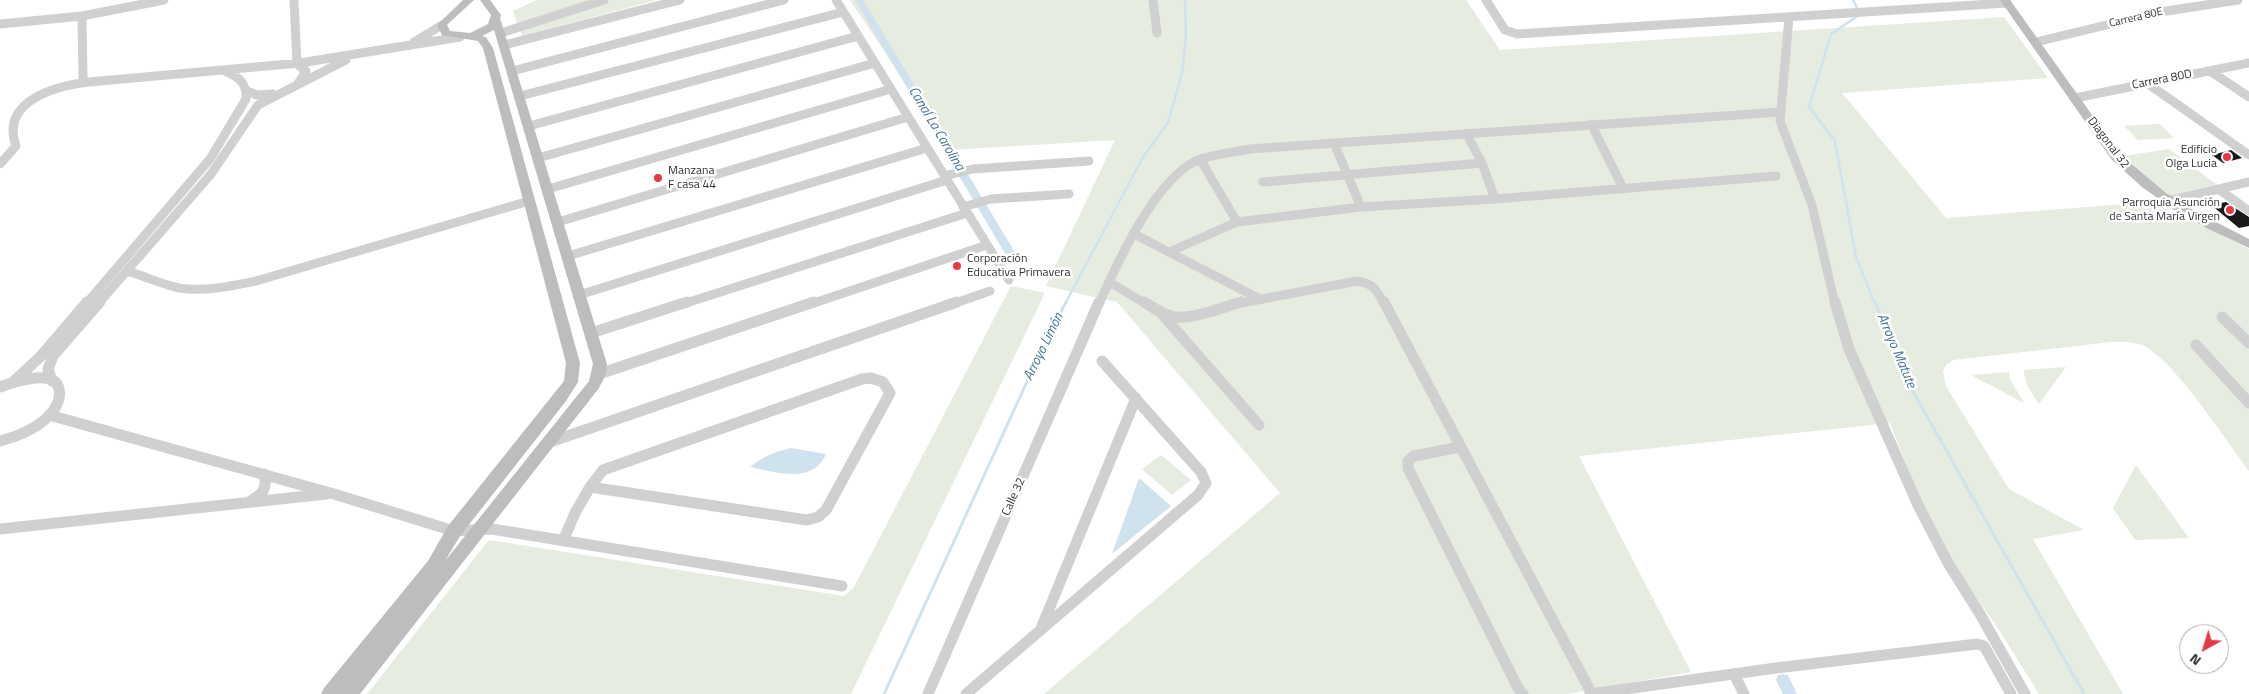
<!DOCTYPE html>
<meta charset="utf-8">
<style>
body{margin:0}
#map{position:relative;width:2249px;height:694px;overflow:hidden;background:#fff;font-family:"Titillium Web",sans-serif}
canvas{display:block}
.north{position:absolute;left:2179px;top:624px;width:50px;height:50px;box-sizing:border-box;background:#fff;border:1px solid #adadad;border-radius:50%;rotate:219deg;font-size:14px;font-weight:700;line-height:20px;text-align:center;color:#333}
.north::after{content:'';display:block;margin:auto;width:18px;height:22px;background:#e63946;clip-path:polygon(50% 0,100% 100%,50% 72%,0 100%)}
</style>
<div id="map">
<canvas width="2249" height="694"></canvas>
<div class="north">N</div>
</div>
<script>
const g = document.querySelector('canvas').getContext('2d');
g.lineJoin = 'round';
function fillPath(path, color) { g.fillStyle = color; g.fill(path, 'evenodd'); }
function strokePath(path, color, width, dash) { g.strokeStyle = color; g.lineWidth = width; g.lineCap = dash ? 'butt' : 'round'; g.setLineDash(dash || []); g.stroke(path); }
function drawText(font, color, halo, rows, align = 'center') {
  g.font = font + ' "Titillium Web",sans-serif'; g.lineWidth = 5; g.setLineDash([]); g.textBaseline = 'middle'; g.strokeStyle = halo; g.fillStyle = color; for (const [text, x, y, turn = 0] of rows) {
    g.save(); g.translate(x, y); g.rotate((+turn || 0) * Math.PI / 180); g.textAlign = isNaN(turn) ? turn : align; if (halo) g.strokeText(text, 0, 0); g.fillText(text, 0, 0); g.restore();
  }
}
fillPath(new Path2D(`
 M537,0h120l-135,36 -9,-25z
 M850,0h616l34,50 504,-33 44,61 -206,15 104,125 206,-16 97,47v222c-22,-29 -76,-113 -107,-126 -10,-4 -21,-3 -31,-3l-158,18 -7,5 -3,7 3,14 63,103 75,41 -51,9 90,155h-84l-40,-64 -65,-94 -44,-113 -311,33 112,216 -123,22h-524l236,-201 -163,-191 -71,-16 69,-146 -165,10z
 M2160,124l14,14 -36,2 -14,-14z
 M2169,149l51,38 -49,11 -47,-42z
 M1011,286l34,7 -194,401h-484l122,-154 355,56 10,-9z
 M2066,367l-27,37c-7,-10 -15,-21 -15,-34z
 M2009,372l1,7 14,24 -53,-28z
 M1161,455l30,25 -19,15 -30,-26z
 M2136,465l53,73 -54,2 -22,-32z`), '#e6ecdf');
fillPath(new Path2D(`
 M791,448l35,6c-13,31 -50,18 -76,13 13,-11 25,-15 41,-19z
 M1139,478l32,28 -59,48z`), '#cfe2ee');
strokePath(new Path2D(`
 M1853,0l5,10
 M1859,15l-28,19 -22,73 26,34 21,116 19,47
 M1065,304l78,-147 25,-34 14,-50 4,-38 -1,-35`), '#cfe2ee', 2.5);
strokePath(new Path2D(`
 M1875,302l33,81 176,311
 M884,694l163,-356 19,-36`), '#cfe2ee', 3);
fillPath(new Path2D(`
 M855,0h8l156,259 -1,3h-8z
 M1783,674l5,1 9,19h-14l-7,-14 2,-5z`), '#cfe2ee');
fillPath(new Path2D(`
 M2231,150l11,8 -19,5 -11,-8z
 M2226,202l23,15v9l-10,2 -28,-23z`), '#1a1a1a');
strokePath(new Path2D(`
 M294,0l3,64 9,7 -7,11
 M836,0l173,280
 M1153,0l4,33
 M1486,0l19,30 12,4 490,-31
 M82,16l1,63 2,3
 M1789,17l-9,104 32,84 23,99
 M0,24l82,-8 82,-16
 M501,33l103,-33
 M414,42l28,-17
 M2036,42l124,-30 78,-12
 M504,45l176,-45
 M512,71l272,-71
 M2210,71l39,26
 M2147,83l102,72
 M247,91l10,4 16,-1
 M520,96l323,-84
 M2075,98l174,-35
 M1591,124l32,64
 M529,126l329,-90
 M1334,143l27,64
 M538,158l337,-95
 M1200,159l37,63
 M0,164l16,-18c-16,-45 39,-60 73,-64l211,-19 160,-26
 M944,176l29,-7 116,-8
 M1263,182l219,-19
 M548,189l343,-100
 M2220,190l29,21
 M1495,199l281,-23
 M2168,201l81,-19
 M963,207l28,-8 78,-5
 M558,222l350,-105
 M1134,234l124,64
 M1169,252l68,-30 124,-15 134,-8 -13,-36 -16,-30
 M568,256l359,-108
 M127,271c17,5 34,13 52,17 26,4 52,-2 77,-7l273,-80
 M1111,283l35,21
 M579,295l368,-115
 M86,304l124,-145 36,-60c1,-16 -7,-22 -21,-28
 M98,304l113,-130 47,-69 88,-45
 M683,304l284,-91
 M811,304l176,-59
 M953,304l37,-13
 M1099,304c18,-41 59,-131 102,-145 15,-5 33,-7 49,-10l530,-37
 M1236,304l121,-23c17,3 19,8 27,23`), '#d0d0d0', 9);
strokePath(new Path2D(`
 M1144,302c10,6 20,14 32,15 18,2 47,-10 65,-15
 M1384,302l208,392
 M1835,302l14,47 69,156 30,58 32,51 45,80
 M1161,313l98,112
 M2222,317l27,26
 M591,333l96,-31
 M2196,345l53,58
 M599,374l215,-72
 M871,378l12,4 7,11 -64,117 -8,7 -11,3 -217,-33 13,-17 259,-91z
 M14,381l26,-24 47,-55
 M52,381l-4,-12 5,-13 47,-54
 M0,387c13,-5 55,-19 59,2 2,8 -1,15 -6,22 -12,16 -34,25 -53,30
 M49,415l285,79 120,37 38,-2 350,57
 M550,442l407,-140
 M1460,447l-46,9 -6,5v7l110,220 5,6
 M249,502c13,-8 19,-12 15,-28
 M0,529l327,-35
 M563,541l12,-28 15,-26
 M1042,626l94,-228
 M1734,674l10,20
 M928,694l171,-392
 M966,694l232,-199 8,-12 -5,-11 -99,-111
 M1590,694l186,-26 201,-24 7,2 27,48`), '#d0d0d0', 11);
fillPath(new Path2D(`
 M463,0h11l-25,23 -2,2 3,6 20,2 18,-9 3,-9 -11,-15h10l11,15 -1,3 107,346 -1,10 -7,14 -239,306h-19l1,-2 -1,2h-20l3,-6 104,-127 20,-35 116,-145 2,-18 -83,-315 -5,-7 -36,-6 -5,-10zM494,30l99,334 -4,17 -144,180 15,-25 106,-135 12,-19 2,-19 -87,-315 -7,-11 -4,-1z
 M2000,0h10l110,154 46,39 34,21 49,25v9l-41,-19 -34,-19 -32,-23 -30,-27z`), '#bdbdbd');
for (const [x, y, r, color] of [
 [2227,157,5,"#e63946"],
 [658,178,5,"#e63946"],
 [2230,210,5,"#e63946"],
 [957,266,5,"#e63946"]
]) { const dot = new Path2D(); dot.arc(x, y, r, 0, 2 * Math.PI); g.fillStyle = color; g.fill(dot); strokePath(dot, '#fff', 2); }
drawText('11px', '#333', '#fff', [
 ["Carrera 80E",2136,18,-13]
]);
drawText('12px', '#333', '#fff', [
 ["Carrera 80D",2162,80,-11],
 ["Diagonal 32",2108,143,53],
 ["Calle 32",1014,497,-66]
]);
drawText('12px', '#333', '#fff', [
 ["Edificio",2217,150],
 ["Olga Lucia",2217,164],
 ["Manzana",668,171,"left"],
 ["F casa 44",668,185,"left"],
 ["Parroquia Asunción",2220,203],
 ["de Santa María Virgen",2220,217],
 ["Corporación",967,259,"left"],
 ["Educativa Primavera",967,273,"left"]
], 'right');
drawText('italic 14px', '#3f7597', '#fff', [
 ["Canal La Carolina",936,129,59],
 ["Arroyo Limón",1044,347,-64],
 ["Arroyo Matute",1896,351,67]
]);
</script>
